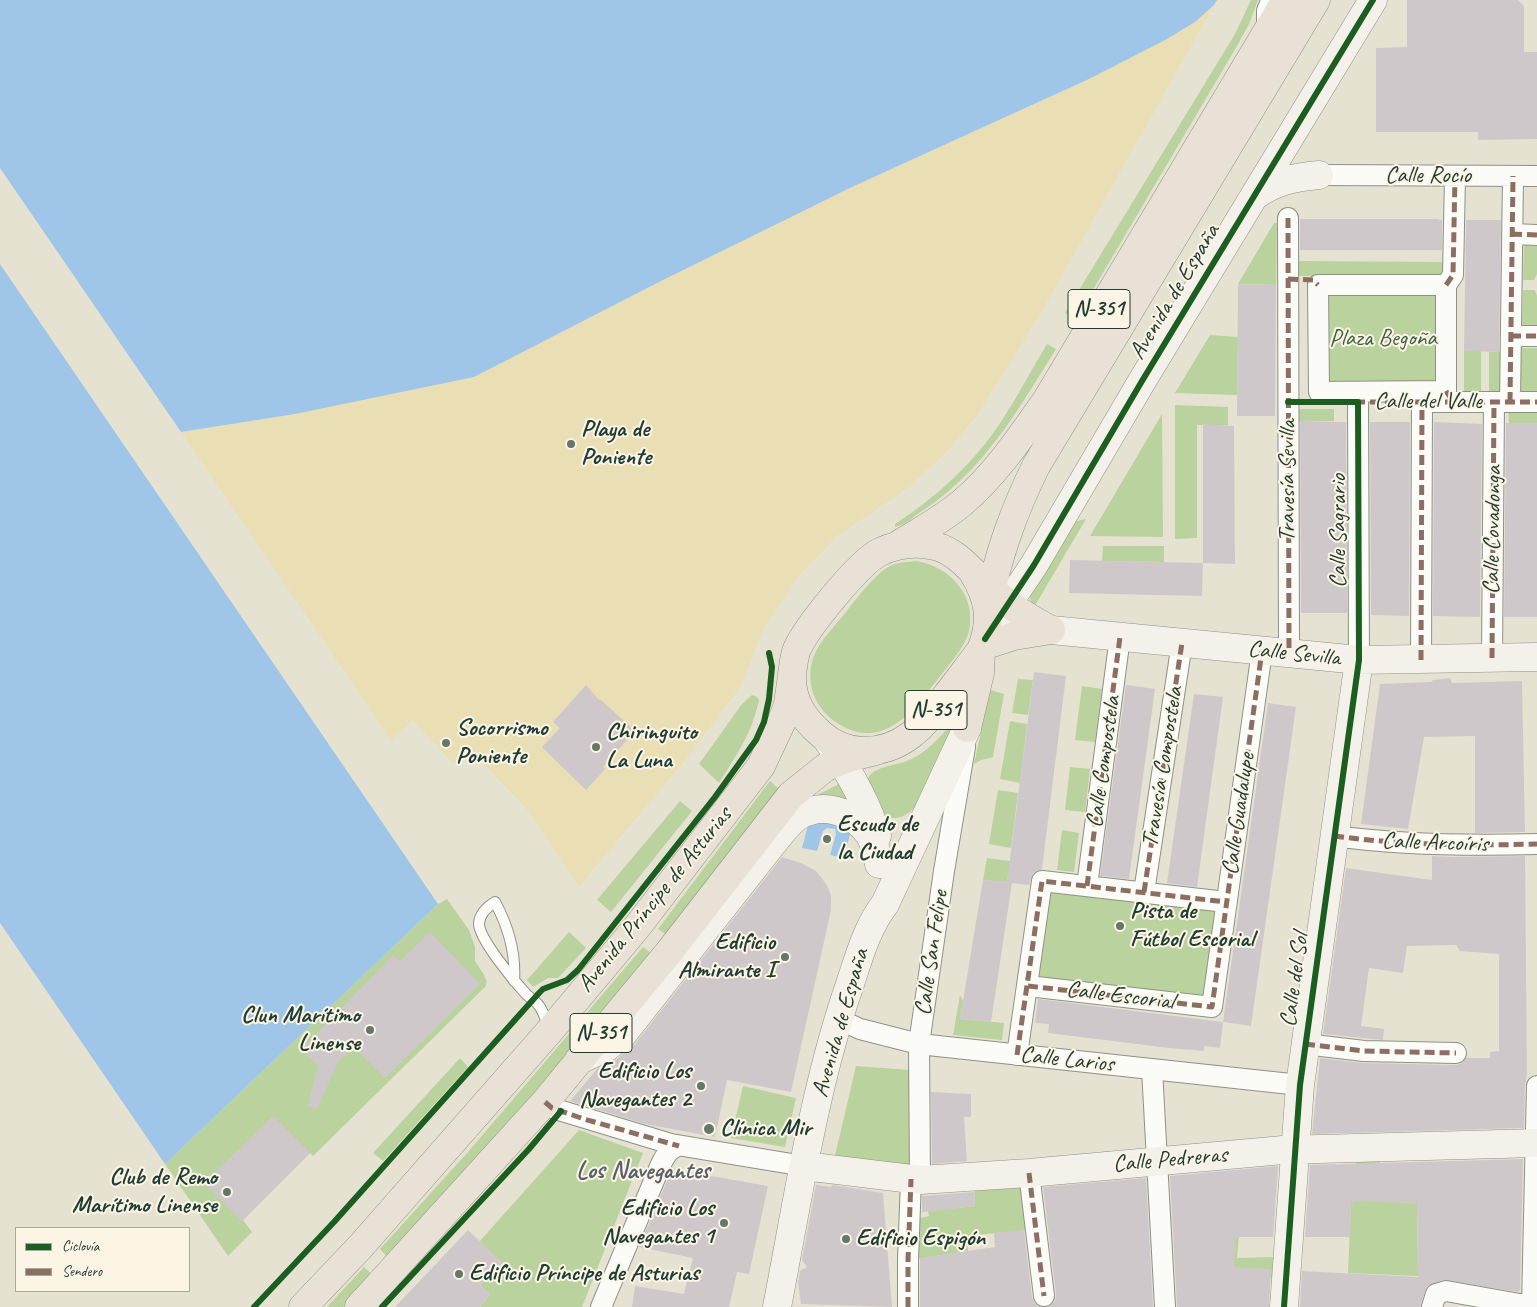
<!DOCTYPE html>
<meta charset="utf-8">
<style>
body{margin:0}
#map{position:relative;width:1537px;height:1307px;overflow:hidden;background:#e6e2d2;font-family:Caveat,sans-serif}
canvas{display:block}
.legend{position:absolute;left:15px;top:1227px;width:175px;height:65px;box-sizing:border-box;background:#fcf5e5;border:1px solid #a4ab9e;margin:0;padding:6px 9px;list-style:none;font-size:15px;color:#1f3d34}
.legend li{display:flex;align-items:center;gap:10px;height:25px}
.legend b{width:25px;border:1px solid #a4ab9e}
</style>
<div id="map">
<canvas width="1537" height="1307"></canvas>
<ul class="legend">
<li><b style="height:6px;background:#1b5e20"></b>Ciclovía</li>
<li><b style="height:6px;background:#8d6e63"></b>Sendero</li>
</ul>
</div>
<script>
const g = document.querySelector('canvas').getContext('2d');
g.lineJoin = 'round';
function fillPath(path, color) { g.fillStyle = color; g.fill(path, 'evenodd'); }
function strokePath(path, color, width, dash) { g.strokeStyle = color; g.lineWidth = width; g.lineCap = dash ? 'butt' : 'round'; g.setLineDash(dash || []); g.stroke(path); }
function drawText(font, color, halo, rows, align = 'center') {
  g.font = font + ' Caveat,sans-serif'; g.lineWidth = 4; g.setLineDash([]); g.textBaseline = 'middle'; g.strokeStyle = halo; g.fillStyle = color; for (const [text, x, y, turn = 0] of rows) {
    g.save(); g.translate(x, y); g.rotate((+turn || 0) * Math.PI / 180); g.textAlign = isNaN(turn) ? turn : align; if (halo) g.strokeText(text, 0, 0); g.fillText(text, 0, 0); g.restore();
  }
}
fillPath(new Path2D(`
 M1251,0h7l-9,24 -12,22 -162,274 -10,-7 170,-279z
 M1274,223h3l-1,62 -38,-1z
 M1524,238l13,1v35l-3,6h-11z
 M1296,261l150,1 7,140h-140l-1,-126h-16z
 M1523,290h12l2,6v34h-15z
 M1210,335l28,2 -1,58 -62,-2z
 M1047,344l9,5c-38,61 -73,123 -134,162 -8,5 -17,14 -27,16v-3c29,-19 56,-41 79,-67 30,-33 50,-75 73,-113z
 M1517,348h20v48h-20z
 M1464,351h17v44h-17z
 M1489,352h16v42h-16z
 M1175,405l53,2v18h-31v113l-22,1z
 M1295,409h39v12h-39z
 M1508,410h29v13h-28z
 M1162,414l1,123 -73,-1z
 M1086,519l-53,90 -3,-12v-11l34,-62z
 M1103,546h61v16l-62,-1z
 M916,561c33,5 61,34 53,70 -4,16 -18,31 -28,44 -23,29 -53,75 -97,52 -26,-13 -40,-40 -31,-69 6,-17 22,-32 33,-46 10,-13 31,-40 44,-46 8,-4 18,-4 26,-5z
 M1018,679l15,1 -5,35 -16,-2z
 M1082,686l20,3 -7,53 -20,-2z
 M990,690l14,4 -11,63 -12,3 -7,4z
 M752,695l5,2 2,3c-6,31 -23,56 -40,83l-20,-19 43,-60z
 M957,718l-39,86c-9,11 -24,21 -37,8 -5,-5 -11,-24 -14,-32 6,-14 27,-14 40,-19 21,-8 35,-27 50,-43z
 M1010,721l17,3 -7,59 -20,-4z
 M1070,767l20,2 -5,43 -20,-2z
 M770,781l9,8 -112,146 -9,-6z
 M841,783l19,27 -46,-11 3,-4z
 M998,790l20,3 -7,55 -22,-4z
 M680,801l12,10 -81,101 -14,-12z
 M1062,830l17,3 -5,39 -17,-2z
 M987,858l23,3 -3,21 -24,-2z
 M1042,881l184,21 -14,105 -184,-21z
 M447,899l22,31 6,17v14l8,12 4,9 -2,5 -172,169 -3,-3 -67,67 9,12 -24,24 -63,-92 273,-260z
 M569,932l17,16 -28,30h-10l-15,9 -6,-7z
 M643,947l9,7 -174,206 -89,99 -9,-10 88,-97z
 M960,995l3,6 -3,18 44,4 -2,17 -49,-5z
 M460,1058l8,9 -85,94 -10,-8z
 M856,1066l54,4 1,97 -77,-7z
 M743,1086l53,12 -11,49 -54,-9z
 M579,1130l64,23 -61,154h-102l10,-13 -10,-9 23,-22 -24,-21z
 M1380,1158l1,43 36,2 1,73 -70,-3 3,-70h3l2,-44z
 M1024,1184l4,46 -61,6 1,15 -52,8v-40l13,-3 -1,-5 47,-5 -1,-19z
 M1230,1235h9l-2,23 36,-1 -1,21 -44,-3z
 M364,1267l9,8 -30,32h-16z`), '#bad29e');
fillPath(new Path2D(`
 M1214,5l-172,306 -65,104 -33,40 -39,35 -68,46 -41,43 -32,49 -24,60 -58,76 -103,122 -53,-78 -56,-58 -16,14 -41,-44 -22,20 -210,-308 114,-18 179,-37 187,-96 193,-95 235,-107 78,-40 28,-17z`), '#eadeb5');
fillPath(new Path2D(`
 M0,0h1217l-3,5 -19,17 -28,17 -78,40 -235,107 -193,95 -187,96 -179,37 -114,18 -181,-264z
 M0,264l438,640 -273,260 -165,-241z
 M809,822c16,0 29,1 41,12l-6,24 -14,-3 6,-21 -1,-5 -8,-1 -4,3 -6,20 -15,-3z`), '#9fc5e8');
fillPath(new Path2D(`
 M1407,0h111l6,6v46h13v87l-59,1v-8h-102v-84l31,-1z
 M1300,219h137l5,1v30h-142z
 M1466,220h35l-2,132 -35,-1z
 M1238,284l38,1 -1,131h-38z
 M1300,421l46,1 1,191h-46z
 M1370,422h40l-1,194 -38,-1z
 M1434,422l48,2 -2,193 -47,-1z
 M1506,423h31v194h-33z
 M1203,424l31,2 1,138 -32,-1 -1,33 -133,-3 1,-33 133,3z
 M1034,672l32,4 -24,193 -9,4 -4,12 -17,-2 -21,139 -31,-3 23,-139 27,2h-3z
 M1450,678l2,5 70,-2 3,151 -50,1v-97l-51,1 -16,92 -47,-5 19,-140 51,-2 2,-2z
 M586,685l12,14 3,1 34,31 -32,36 2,2 -19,21 -44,-43 18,-19 -7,-6z
 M1126,685l29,4 -26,190 -29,-3z
 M1194,694l29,3 -26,190 -30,-4z
 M1268,703l28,4 -45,319 -28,-4z
 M1432,856l22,1 71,-1 2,217 -2,13 -1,42 -212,6 8,-76 44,5 92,2 6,-2 4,-5h24v-6l9,-1v-97l-39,-3 -4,-6 -49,1 -4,27 -34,-5 -8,58 23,3 -1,11 -60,-6 23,-166 86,12z
 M782,857l19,6 15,8 11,14 4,11v14l-40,182 -64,-12 -12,57 -70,-13 -75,-23 28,-33 19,-9 17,-14z
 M430,932l50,52 -95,94 -31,-31 -16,15 -21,47 -9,-3 10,-41 -17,-15 92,-95 7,6z
 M1038,999l185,23 -3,26 -16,-2v5l-35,-3 -121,-15 1,-9 -14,-1z
 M931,1092l40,2v23h-7l3,44 -35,3z
 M273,1116l37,37 -68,68 -38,-38z
 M1523,1159l-3,131 -2,2 -75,-12 -16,6 -7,21h-120l2,-36 116,6 -1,-74 -63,-2v2h-3l-1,34h-45l5,-72z
 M1278,1166l-5,71h-38l-1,30 37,2 -2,38h-92l-7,-131z
 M672,1169l96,17 -19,88 -12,-2 -8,35h-97l3,-21 49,8 9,-36 -54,-11z
 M1146,1178l7,129h-105l7,-6 1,-6 -13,-108z
 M816,1185l15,2 1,-2 51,8 9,114 -91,-3 -3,-22 2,-11 7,-4 -5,-7z
 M974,1192l1,14 -53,6v-16z
 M468,1230l35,33 -23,22 10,9 -10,13h-85z
 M1024,1230l8,67 3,6 5,4h-120v-49l75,-11 -1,-14z`), '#cfc8cb');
const lane = new Path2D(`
 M1262,26v-16l4,-10
 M514,981c2,-28 -6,-55 -19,-79 -8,5 -15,11 -16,21 -1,15 36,59 47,71 4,4 11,8 14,13 4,7 7,13 6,22`);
const street = new Path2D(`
 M1319,175l218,1
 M1288,218l1,435
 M1512,234l25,1
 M1318,285h128v106l-127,1z
 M1446,285l7,-10 2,-99
 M1511,336h26
 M1358,402l1,258
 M1429,402h108
 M1510,402l3,-226
 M1492,658l2,-256
 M1421,660l1,-258
 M1334,836c68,9 135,10 203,8
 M1087,886l33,-249
 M1144,892l38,-249
 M1028,986l184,21 50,-356
 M838,1019l22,10 59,15 381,41
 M1305,1044l59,7 92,2
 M1017,1055l25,-174 184,21
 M1152,1069l13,238
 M545,1102l7,6 119,36 133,22
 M1029,1173l15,123
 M920,1180l-1,-136 25,-173 21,-124
 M1532,1306l5,-220
 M601,1307l60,-143c5,-9 8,-16 18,-18
 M908,1307v-47l3,-81
 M1432,1307l4,-13 10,-3 90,16`);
const secondary = new Path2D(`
 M1256,195c19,-14 40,-18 63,-20
 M995,623l39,-58 108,-184 231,-381
 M1051,630l308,30 178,-3
 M828,741c20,29 39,61 49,95
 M579,1060l28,-13 15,-12 151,-192c7,-8 15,-20 24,-26 25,-16 56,-6 72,17 6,9 8,20 10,30
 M804,1166l116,14 109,-7 254,-23 254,-7
 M777,1307c21,-108 37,-219 73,-323 9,-27 17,-57 35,-80l82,-176
 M1284,1307l16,-222 59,-425`);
const highway = new Path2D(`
 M898,545c22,-14 45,-26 65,-43 33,-28 58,-66 83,-101l240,-401
 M972,571c17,27 21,49 9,79 -12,15 -23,31 -35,46 -22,29 -43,56 -84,55 -15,-1 -30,-7 -41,-17 -18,-15 -30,-35 -29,-59 1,-8 2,-19 5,-26 10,-22 62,-87 83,-97 17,-8 37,-10 55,-6 24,6 39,29 57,44 17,16 38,29 59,40
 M988,604c11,-51 25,-91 48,-138l280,-466
 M983,646l31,-10 37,-6
 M967,728l13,-55 1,-23
 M303,1307l57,-60 194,-221 83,-99 124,-161 21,-45 6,-17 4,-28
 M359,1307l186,-205 124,-150 122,-157 35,-28 22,-9 28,-7`);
strokePath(lane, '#8e9187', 12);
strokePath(street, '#8e9187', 22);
strokePath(secondary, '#8e9187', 29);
strokePath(highway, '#8e9187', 29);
strokePath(lane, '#fbfbf8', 10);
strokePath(street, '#fbfbf8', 20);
strokePath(secondary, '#f4f0ea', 28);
strokePath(highway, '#e9e1d5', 28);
strokePath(new Path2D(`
 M1288,218l1,435
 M1512,234l25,1
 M1288,279l25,1 5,5
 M1446,285l7,-10 2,-99
 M1511,336h26
 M1446,391l7,11
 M1355,402h182
 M1510,402l3,-226
 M1492,658l2,-256
 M1421,660l1,-258
 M1334,836c68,9 135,10 203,8
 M1087,886l33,-249
 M1144,892l38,-249
 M1028,986l184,21 50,-356
 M1305,1044l59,7 92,2
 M1017,1055l25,-174 184,21
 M545,1102l7,6 32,11 95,27
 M1029,1173l15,123
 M908,1307v-47l3,-81`), '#8d6e63', 5, [10, 5]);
strokePath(new Path2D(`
 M985,639l49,-74 108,-184 231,-381
 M254,1307l80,-85 205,-229 4,-4 24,-9 11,-10 137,-173 41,-57 8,-18 5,-23 3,-32 -3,-14
 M382,1307l147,-158 32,-38
 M1284,1307l16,-222 59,-425 -1,-258h-70`), '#1b5e20', 6);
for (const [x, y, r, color] of [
 [571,444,5,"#65776b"],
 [446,743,5,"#65776b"],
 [596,747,5,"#65776b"],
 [827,839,5,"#65776b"],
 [1120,926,5,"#65776b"],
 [785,957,5,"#65776b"],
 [370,1030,5,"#65776b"],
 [701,1086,5,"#65776b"],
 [709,1129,6,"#65776b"],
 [227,1192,5,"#65776b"],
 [724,1223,5,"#65776b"],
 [846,1239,5,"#65776b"],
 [459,1274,5,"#65776b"]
]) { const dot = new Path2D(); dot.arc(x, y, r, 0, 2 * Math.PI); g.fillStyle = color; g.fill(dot); strokePath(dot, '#fcf5e5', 2); }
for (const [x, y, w] of [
 [1099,309,62],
 [936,710,62],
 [601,1033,62]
]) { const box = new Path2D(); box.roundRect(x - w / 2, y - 19.5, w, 39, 4); g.fillStyle = '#fcf5e5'; g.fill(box); strokePath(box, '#1f3d34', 1); }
drawText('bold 22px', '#1f3d34', null, [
 ["N-351",1099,309],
 ["N-351",936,710],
 ["N-351",601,1033]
]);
drawText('24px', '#1f3d34', '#fcf5e5', [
 ["Calle Rocío",1428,176],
 ["Avenida de España",1175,292,-59],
 ["Calle del Valle",1428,402],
 ["Travesía Sevilla",1288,481,-90],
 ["Calle Covadonga",1493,530,-89],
 ["Calle Sagrario",1339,531,-90],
 ["Calle Sevilla",1294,654,6],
 ["Calle Compostela",1104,762,-82],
 ["Travesía Compostela",1163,767,-81],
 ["Calle Guadalupe",1239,814,-82],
 ["Calle Arcoíris",1435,843,2],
 ["Avenida Príncipe de Asturias",655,900,-51],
 ["Calle San Felipe",932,953,-82],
 ["Calle del Sol",1295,980,-82],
 ["Calle Escorial",1120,996,7],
 ["Avenida de España",841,1023,-74],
 ["Calle Larios",1067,1060,6],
 ["Calle Pedreras",1170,1160,-5]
]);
drawText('24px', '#3d5f44', '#fcf5e5', [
 ["Plaza Begoña",1383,339]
]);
drawText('bold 24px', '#1f3d34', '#fcf5e5', [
 ["Playa de",581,430],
 ["Poniente",581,458],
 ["Socorrismo",456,729],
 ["Poniente",456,757],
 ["Chiringuito",606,733],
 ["La Luna",606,761],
 ["Escudo de",837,825],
 ["la Ciudad",837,853],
 ["Pista de",1130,912],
 ["Fútbol Escorial",1130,940],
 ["Edificio",775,943,"right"],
 ["Almirante I",775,971,"right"],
 ["Clun Marítimo",360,1016,"right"],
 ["Linense",360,1044,"right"],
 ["Edificio Los",691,1072,"right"],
 ["Navegantes 2",691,1100,"right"],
 ["Clínica Mir",720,1129],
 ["Club de Remo",217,1178,"right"],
 ["Marítimo Linense",217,1206,"right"],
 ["Edificio Los",714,1209,"right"],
 ["Navegantes 1",714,1237,"right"],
 ["Edificio Espigón",856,1239],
 ["Edificio Príncipe de Asturias",469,1274]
], 'left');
drawText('bold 25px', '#57606d', '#fcf5e5', [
 ["Los Navegantes",643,1171]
]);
</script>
